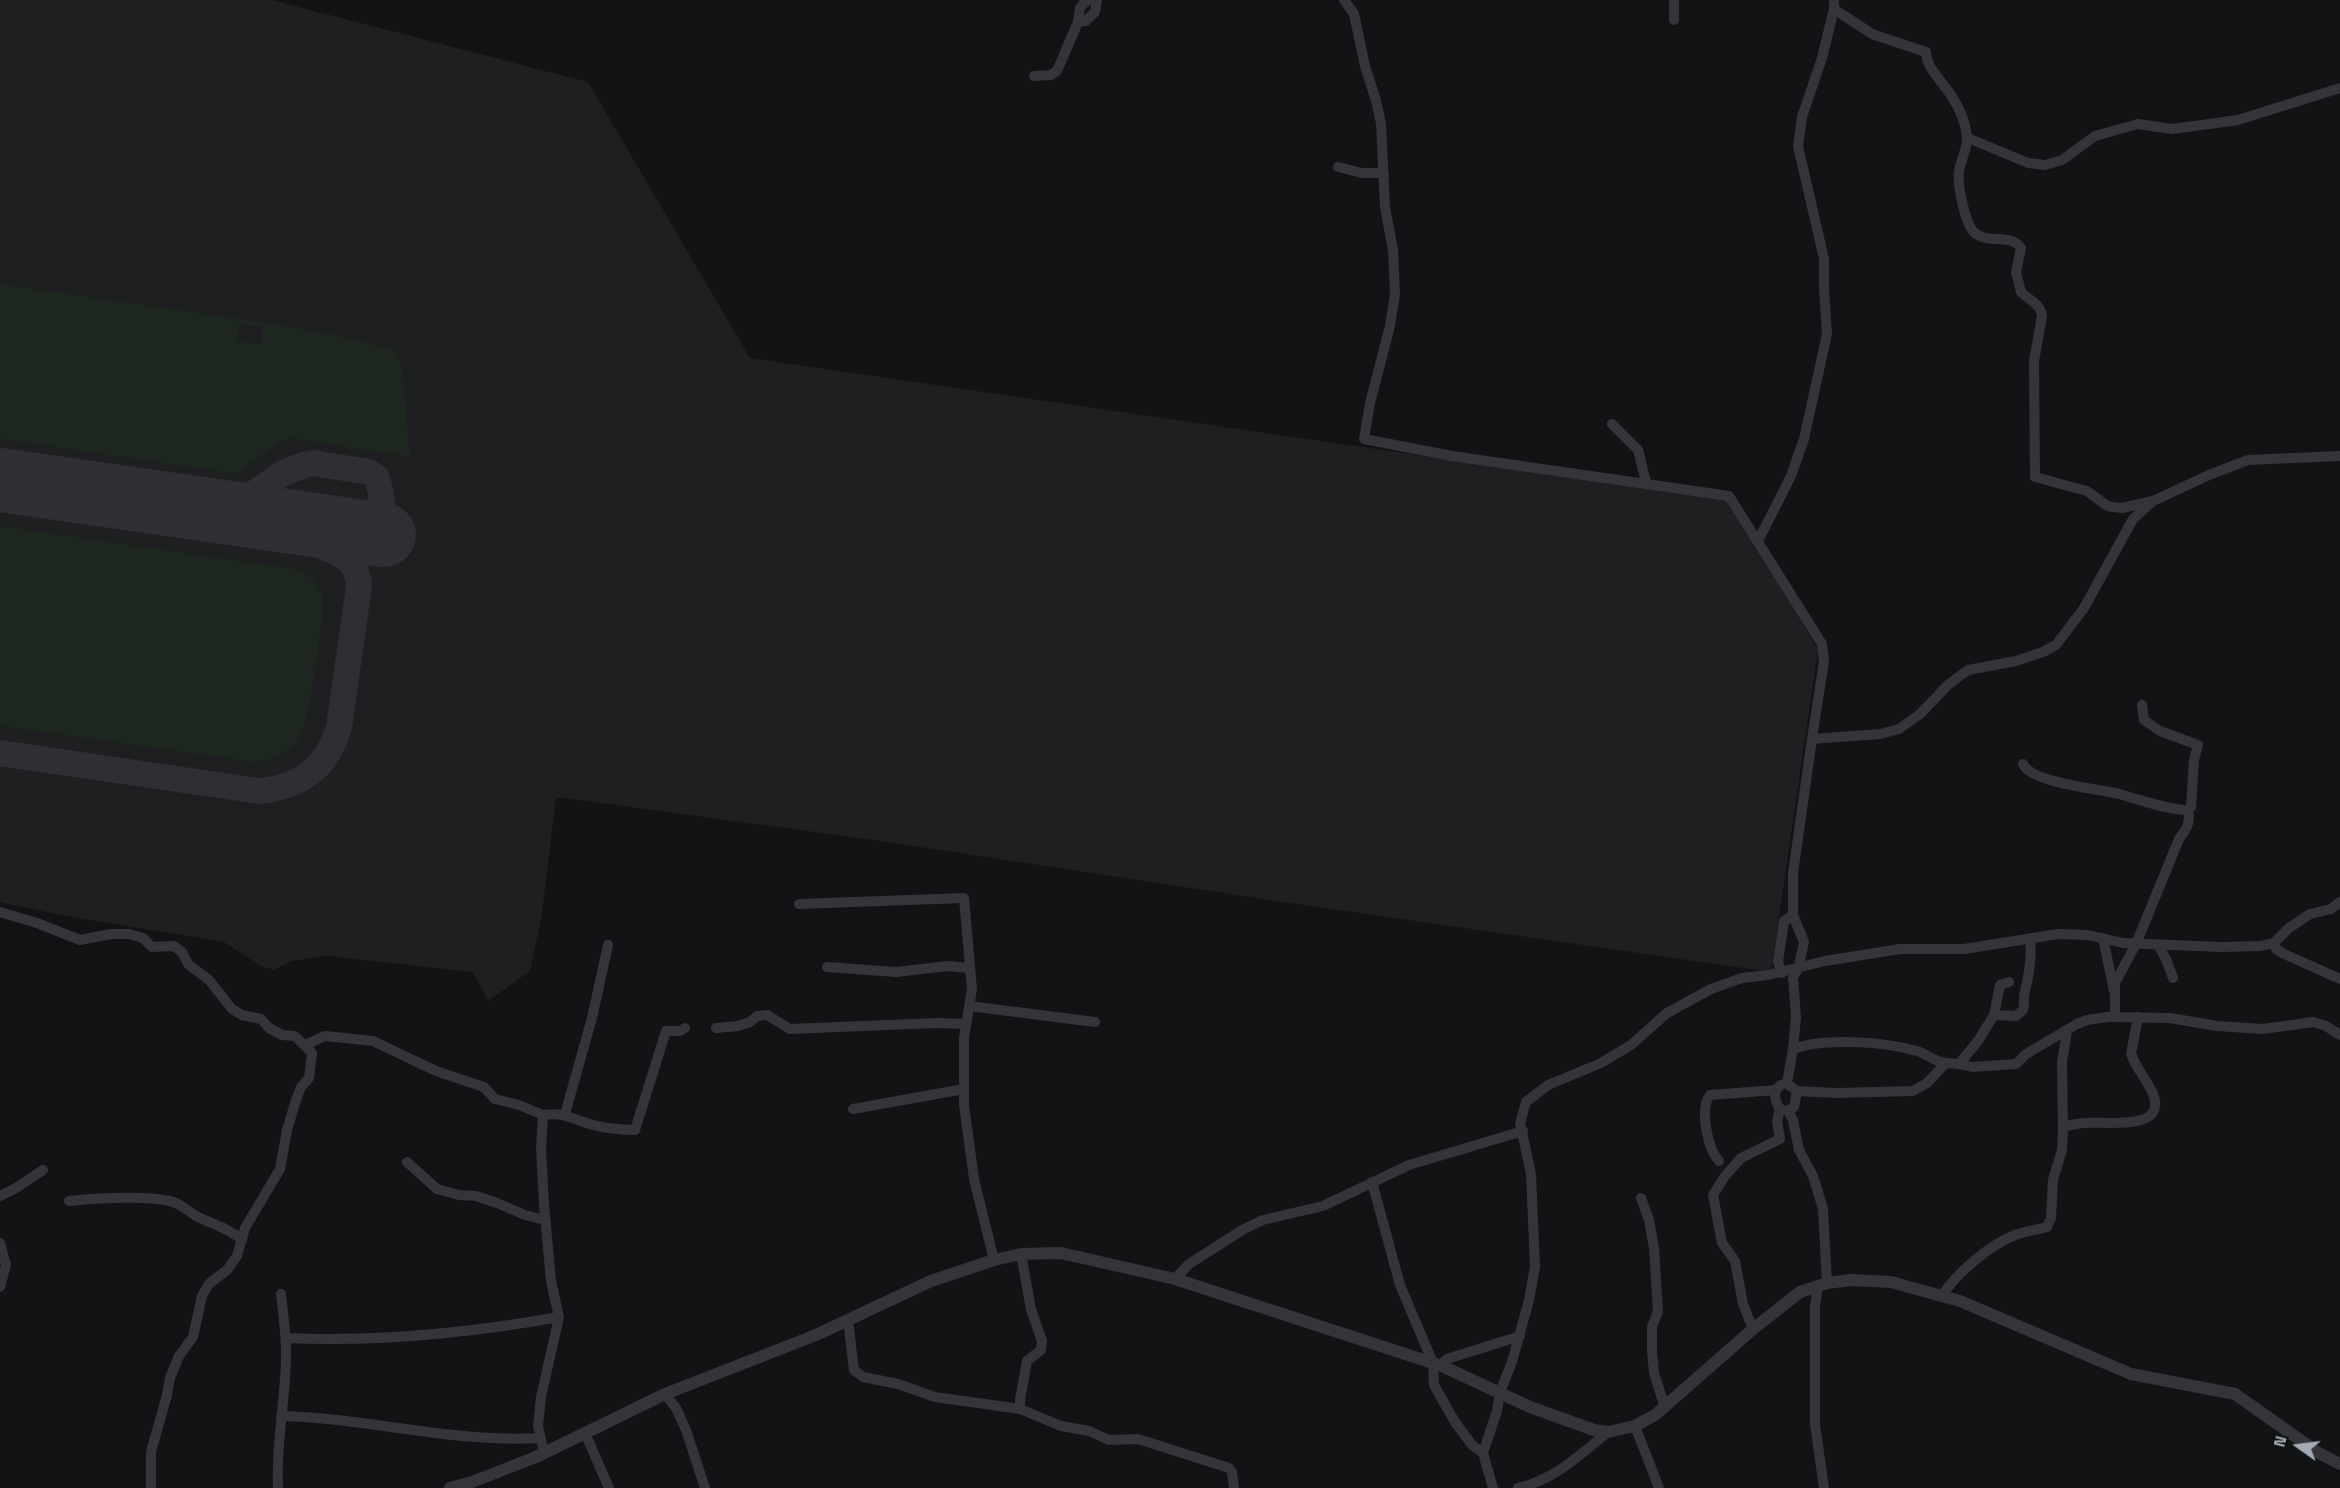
<!DOCTYPE html>
<style>
body{margin:0}
#map{position:relative;width:2340px;height:1488px;overflow:hidden;background:#121314;font-family:"Space Grotesk",sans-serif}
canvas{display:block}
.north{position:absolute;left:2268px;top:1416px;width:60px;height:60px;-webkit-text-stroke:4px #0d0e0f;paint-order:stroke;rotate:284deg;font-size:16px;font-weight:700;line-height:24px;text-align:center;color:#a3abb6}
.north::after{content:'';display:block;margin:auto;width:21px;height:27px;background:#a3abb6;clip-path:polygon(50% 0,100% 100%,50% 72%,0 100%)}
</style>
<div id="map">
<canvas width="2340" height="1488"></canvas>
<div class="north">N</div>
</div>
<script>
const g = document.querySelector('canvas').getContext('2d');
g.lineJoin = 'round';
function fillPath(path, color) { g.fillStyle = color; g.fill(path, 'evenodd'); }
function strokePath(path, color, width, dash) { g.strokeStyle = color; g.lineWidth = width; g.lineCap = dash ? 'butt' : 'round'; g.setLineDash(dash || []); g.stroke(path); }
fillPath(new Path2D(`
 M0,0h272l316,82 162,276 977,142 44,68 47,82 -47,322 -495,-71 -395,-60 -325,-44 -14,117 -12,57 -42,30 -15,-29 -146,-16 -35,5 -18,9 -13,-4 -37,-24 -164,-27 -60,-13z`), '#1e1f21');
fillPath(new Path2D(`
 M0,284l249,36 77,13 65,16 5,4 6,14 8,90 -118,-19 -11,4 -45,32 -236,-35zM239,324l24,3 -2,17 -25,-3z
 M0,526l296,43c19,7 28,20 27,40 -4,27 -12,113 -26,132 -10,14 -28,20 -44,21l-253,-36z`), '#1e271f');
strokePath(new Path2D(`
 M211,510l28,-6 44,-31 21,-8 9,-2 56,9 8,6 4,15 1,14 -8,19 -14,14 -36,7 -10,-4 -22,-17 -12,-6
 M0,753l259,38c42,-4 68,-23 80,-64l20,-141c-2,-24 -14,-31 -35,-39`), '#2d2f32', 26);
strokePath(new Path2D(`
 M0,480l384,55`), '#2d2f32', 64);
strokePath(new Path2D(`
 M1344,0l10,14 11,52 11,35 5,22 4,84 8,43 2,44 -5,32 -20,77 -6,36 88,17 277,40 93,148 2,17 -12,78
 M1834,0v9l38,25 54,18c1,14 8,20 16,31 13,16 23,33 25,54 1,11 -7,24 -8,35 -2,13 6,48 13,58 12,16 38,2 49,18l-5,24 5,20c9,9 19,11 21,24l-8,45 1,116 52,14 19,14 6,2 10,1 31,-7
 M1674,20v-20
 M1078,22l8,-1 9,-9 2,-12
 M1034,76l17,-1 6,-4 21,-49 2,-14 3,-4 6,-4
 M1968,138l60,25 17,2 17,-5 33,-24 43,-12 34,5 66,-9 102,-32
 M1338,167l24,6h22
 M1612,424l26,26 8,32
 M1758,541l33,-65 13,-37 23,-105 -3,-46v-29l-26,-113 4,-29 20,-59 12,-49
 M2023,764c8,19 77,25 96,30 19,5 52,17 69,16l3,-3 3,-47 4,-15 -38,-14 -16,-11 -2,-15
 M799,904l165,-6 8,91 -8,49v67l10,74 20,81
 M0,912l37,11 43,17 31,-6h18l14,4 9,9 22,-1 8,6 6,12 21,16 23,29 10,6 19,4 8,9 13,7 13,1 17,17 -3,25 -8,9 -5,13 -9,30 -7,39 -35,59 -8,28 -9,13 -19,15 -7,12 -9,41 -14,19 -9,22 -3,17 -16,57v36
 M2103,938l11,53
 M2274,943l2,6 6,4 58,26
 M2158,945l8,14 7,19
 M827,967l69,5 52,-6 22,2
 M1782,973l-4,-11 6,-41 9,-6
 M969,1006l126,16
 M1994,1015l22,1 7,-6c2,-6 0,-13 2,-19 5,-19 7,-34 5,-53
 M2113,1017l57,1 47,8 46,3 50,-7 13,4 14,9
 M716,1028l22,-2 12,-4 7,-6 10,-1 23,14 147,-6 29,1
 M305,1045l20,-9 48,5 63,30 48,16 11,12 24,6 24,10
 M1793,1049c31,-12 92,-7 124,2 12,4 15,10 29,12
 M1959,1064l13,3 44,-3 10,-10 51,-30 10,-4 28,-4v-33l21,-39 43,-105c7,-9 12,-16 9,-29
 M1787,1083l6,-34 3,-32 -3,-40 5,-8 6,-27 -11,-27v-42l19,-134 68,-5 19,-5 21,-15 29,-30 19,-14 48,-9 27,-9 13,-7 28,-37 49,-89 20,-18 56,-26 39,-15 92,-4
 M1797,1091l40,2 76,-2 14,-8 19,-20 13,1 19,-23 16,-26 6,-30 9,-3
 M853,1109l111,-20
 M1788,1111l6,-4 3,-16 -11,-8c-14,4 -13,15 -6,26l8,2 5,9 6,30 14,26 10,33 4,74
 M565,1114l27,-96 16,-73
 M2063,1127c7,-2 15,-4 23,-4 18,-2 82,9 67,-29 -6,-14 -17,-26 -22,-40l7,-37
 M1719,1161c-11,-12 -20,-52 -9,-66l66,-5
 M407,1162l30,27 22,6 17,1 21,7 28,12 20,5
 M1372,1182l28,103 33,78 1,22 21,37 17,23 11,8
 M0,1196l16,-8 27,-18
 M1641,1198l8,22 5,28 4,63 -6,16v24l2,22 11,35
 M69,1201c31,-3 70,-6 101,0 11,2 18,11 28,16 15,7 32,12 44,23
 M0,1243l6,22 -6,22
 M1021,1254l10,55 11,32 -1,9 -14,11 -7,39v9l41,17 28,5 20,9 29,-1 91,29 3,4 2,16
 M1175,1279l14,-15 55,-35 19,-9 60,-14 86,-41 114,-34
 M1818,1286l-3,21v117l9,64
 M1942,1296c14,-23 48,-51 73,-61 10,-4 22,-5 32,-8l4,-9 2,-38 9,-30 1,-19 -1,-69 5,-31
 M848,1320l6,50 9,7 35,7 37,13 85,12
 M1753,1329l-10,-25 -8,-43 -13,-18 -9,-48 12,-19 16,-18 39,-19 -3,-18 3,-12
 M286,1338c91,4 184,-5 273,-21
 M1439,1366l8,-7 73,-23
 M665,1394l11,14 10,22 19,58
 M281,1416c87,2 170,27 259,22
 M1635,1426l24,62
 M585,1433l24,55
 M544,1453l-6,-27 3,-29 18,-80 -8,-36 -7,-77 -3,-55 2,-34c17,-3 27,2 43,8 16,5 32,7 49,7l31,-99h14l5,-3
 M278,1488c-2,-38 5,-74 7,-111 3,-28 -1,-55 -4,-83
 M1493,1488l-10,-35 14,-42 3,-19 12,-30 17,-62 6,-33 -4,-93 -11,-51 6,-21 22,-17 53,-22 30,-18 36,-32 44,-24 31,-11 26,-3 57,-14 75,-12h64l94,-15 30,1 35,8 99,4 39,-1 13,-3 15,-15 21,-14 21,-5 9,-7
 M1518,1488c36,-8 62,-33 90,-56`), '#33353a', 10);
strokePath(new Path2D(`
 M450,1488l22,-6 64,-25 129,-63 151,-59 115,-54 63,-21 27,-6 40,-1 114,26 267,87 88,41 64,23 14,2 27,-6 20,-11 98,-86 47,-37 27,-9 24,-3 40,2 69,19 171,73 104,20 82,58 23,12`), '#33353a', 12);
</script>
